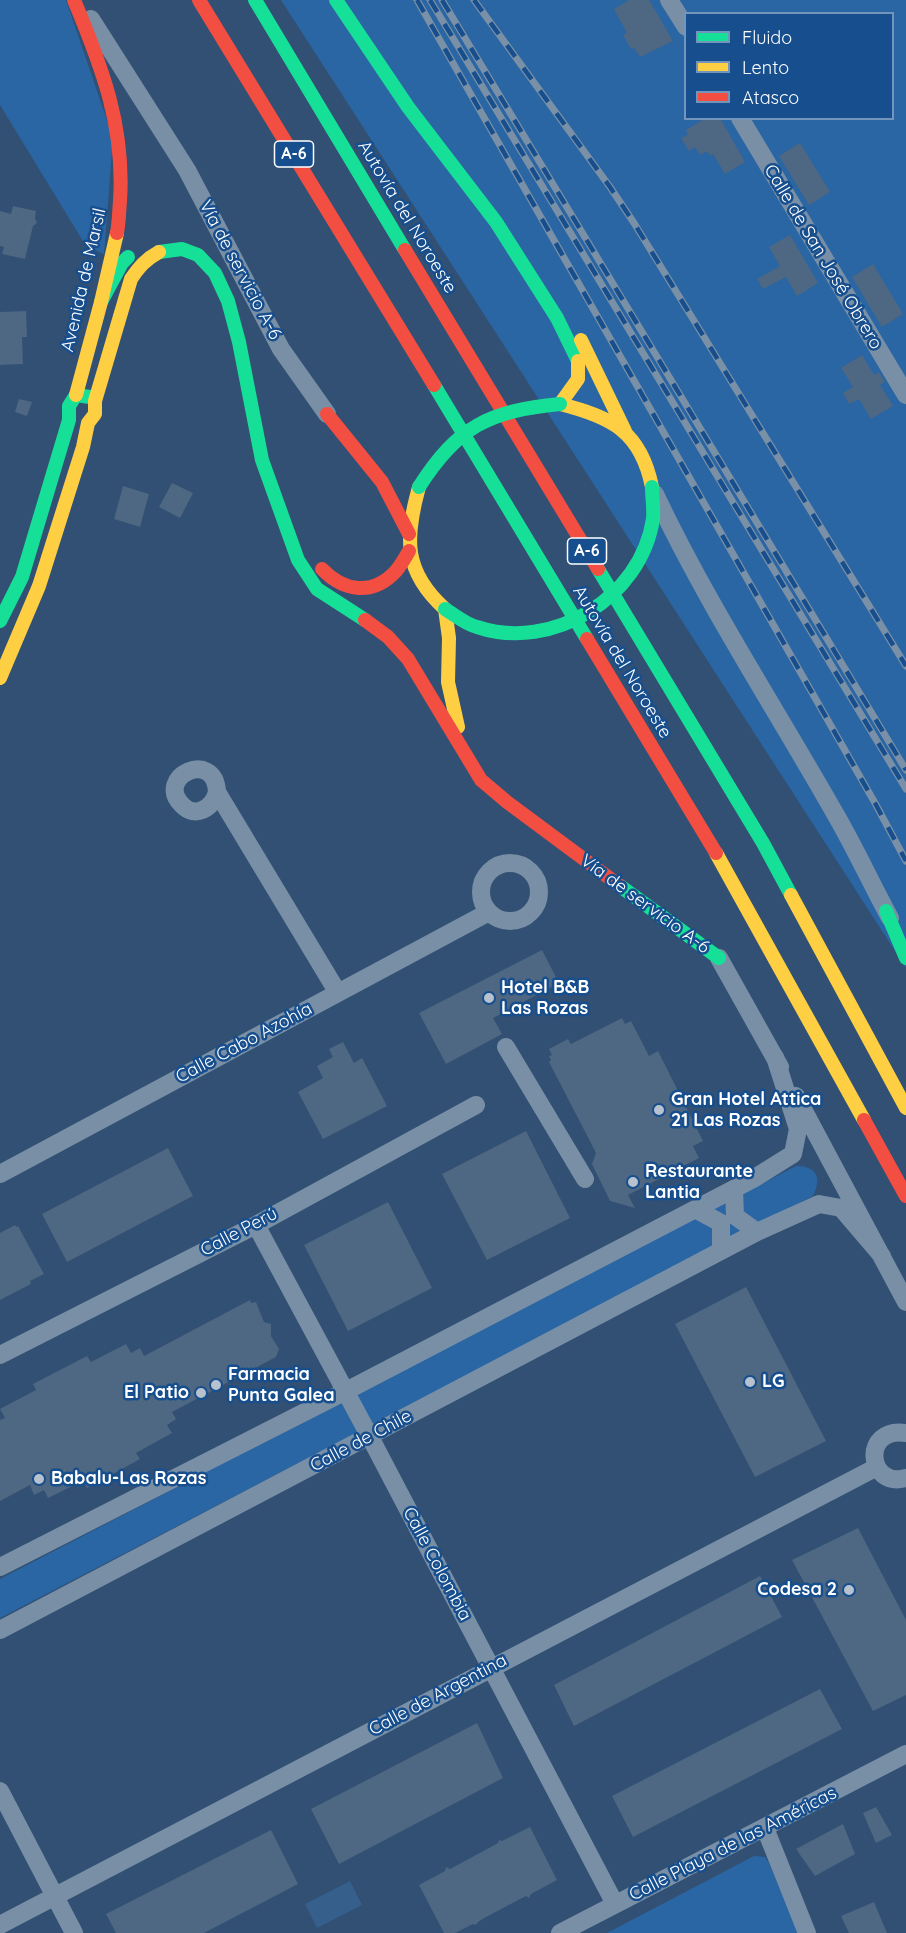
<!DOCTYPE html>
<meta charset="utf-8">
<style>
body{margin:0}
#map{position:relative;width:906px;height:1933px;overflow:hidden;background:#315073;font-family:Quicksand,sans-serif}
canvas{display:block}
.legend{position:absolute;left:684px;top:12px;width:210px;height:108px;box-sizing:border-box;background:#164e8e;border:2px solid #7395bb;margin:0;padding:8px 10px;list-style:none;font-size:18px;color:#fff}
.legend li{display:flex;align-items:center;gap:12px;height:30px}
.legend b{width:30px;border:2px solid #7395bb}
</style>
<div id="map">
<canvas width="906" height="1933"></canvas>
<ul class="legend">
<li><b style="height:8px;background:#16e098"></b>Fluido</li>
<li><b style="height:8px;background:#ffcf43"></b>Lento</li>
<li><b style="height:8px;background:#f24e42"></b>Atasco</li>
</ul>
</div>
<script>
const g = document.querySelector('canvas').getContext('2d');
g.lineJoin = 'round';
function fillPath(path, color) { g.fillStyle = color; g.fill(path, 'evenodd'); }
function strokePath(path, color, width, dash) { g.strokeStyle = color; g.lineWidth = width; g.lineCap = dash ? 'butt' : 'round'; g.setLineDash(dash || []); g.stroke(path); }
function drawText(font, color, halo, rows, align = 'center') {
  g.font = font + ' Quicksand,sans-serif'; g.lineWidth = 5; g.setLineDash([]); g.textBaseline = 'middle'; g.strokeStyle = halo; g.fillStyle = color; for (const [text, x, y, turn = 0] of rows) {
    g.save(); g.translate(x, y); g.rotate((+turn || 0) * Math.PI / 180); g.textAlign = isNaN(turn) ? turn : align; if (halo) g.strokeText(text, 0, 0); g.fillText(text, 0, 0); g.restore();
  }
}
fillPath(new Path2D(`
 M0,0h66l47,138 -9,116 -18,-8 -86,-141z
 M281,0h625v968zM686,14h206v104h-206z
 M796,1166c21,0 26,12 17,30l-813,422v-39z
 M754,1856l11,1 4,6 29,70h-191z`), '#2a66a4');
fillPath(new Path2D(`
 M350,1881l12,24 -45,23 -12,-24z`), '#365f8c');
fillPath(new Path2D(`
 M629,0h20l24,41 -33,16 -6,-9 -3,1 -8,-14 4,-2 -13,-24z
 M706,118h14l25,44 -20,12 -12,-20 -3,2 -3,-5 -7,4 -5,-8 -6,4 -8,-13 7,-3 -2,-5z
 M800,143l30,49 -21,13 -30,-49z
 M13,206l23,5 -1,7 2,5 -4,3 -8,33 -23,-5 2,-7 -4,-1v-35l11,3z
 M790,235l28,48 -21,13 -11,-19 -23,12 -6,-10 23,-13 -11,-19z
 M873,264l30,50 -21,13 -30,-50z
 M26,311l1,26h-5l1,27 -23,1v-53z
 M862,355l12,20 5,-3 6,10 -5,3 13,21 -22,13 -12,-20 -10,5 -6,-11 10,-6 -12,-19z
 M19,399l13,3 -5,14 -12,-4z
 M172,483l21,10 -13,25 -21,-11z
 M123,486l26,8 -9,33 -26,-8z
 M542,950l17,33 -66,35 9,16 -56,30 -27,-51z
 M622,1018l3,6 6,-3 18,35 9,-5 45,90 -10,5 6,12 -71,37 7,13 -25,-7 -18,-37 4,-11 -47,-91 2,-2 -2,-4 3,-1 -3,-6 19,-10 3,5z
 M343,1042l11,21 8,-5 25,48 -64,33 -25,-47 25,-14 -6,-12 16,-9 -4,-8z
 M526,1131l44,87 -83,42 -45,-86z
 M168,1148l25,48 -126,66 -25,-48z
 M388,1202l44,86 -84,43 -44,-86z
 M15,1225l1,2 2,-1 26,48 -14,7 1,3 -31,16v-67z
 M746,1287l80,154 -71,36 -80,-153z
 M250,1300l1,3 5,-1 8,20 7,2v12l8,13 -3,8 -104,55 4,7 -9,6 5,8 -36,20 4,6 -36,20 -17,9 -4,-7 -35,17 -4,-8 -10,5 -4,-10 -30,16v-81l5,-2 -5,-9 36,-19 -3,-6 54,-28 4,6 35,-18 5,9 9,-5 4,8z
 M858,1528l48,92v75l-33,16 -81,-151z
 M760,1576l22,41 -208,109 -20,-41z
 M820,1689l22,40 -209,108 -21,-41z
 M477,1723l26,55 -164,86 -28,-55z
 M876,1807l16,28 -16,8 -13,-30z
 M843,1824l12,30 -40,22 -19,-27z
 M530,1827l27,53 -26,14 -2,4 -3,-2 -40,21 -8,5 -2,3 -3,-1 -18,9h-11l-25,-48 26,-14 1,-4 4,2 39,-21 9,-5 1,-3 3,1z
 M271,1830l27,54 -94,49h-88l-10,-19z
 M874,1902l13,31h-38l-8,-17z`), '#4e6782');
strokePath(new Path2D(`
 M669,0l17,27
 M91,19l96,151 94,179 46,65
 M740,118l166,277
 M655,494c53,112 121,215 182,323 19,33 35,68 53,101
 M217,792c-4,16 -22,27 -35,13 -28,-28 33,-57 35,-13l121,201
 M481 892a29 29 0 1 1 58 0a29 29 0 1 1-58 0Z
 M719,958l61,109
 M506,1047l79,132
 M796,1096l110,206
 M0,1174l489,-262
 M734,1189l1,27 22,16
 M695,1209l26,14v28
 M256,1225l114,212 245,467
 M0,1355l256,-130 220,-120
 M906,1433c-45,-7 -39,56 0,45
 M0,1567l346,-176 407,-212 40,-25 5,-25 -23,-72
 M0,1630l757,-398 62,-28 22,4 41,48
 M0,1791l74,142
 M765,1828l42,105
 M0,1925l877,-458
 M560,1933l346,-179`), '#788fa6', 18);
strokePath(new Path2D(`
 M255,0l150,250
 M336,0l72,107 88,115 61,96 21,43
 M159,252l23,-3 16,6 17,18 13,28 11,41 23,118 36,100 19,29 48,31
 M101,302l21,-39 6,-6
 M434,385l153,254
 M598,569l165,274 28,52
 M0,621l22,-44 47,-157v-14l7,-11 14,2
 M620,886l99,72
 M886,911l20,47`), '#16e098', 14);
strokePath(new Path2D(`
 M581,340l44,91
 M578,361v18l-18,25c52,13 81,28 92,83
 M76,395l25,-93 16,-69
 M419,487c-14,51 -16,84 26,122l4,29 -1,44 10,45
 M0,678l39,-92 44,-139 5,-24 7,-9v-13l36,-122c8,-12 15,-20 28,-27
 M716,853l148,267
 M791,895l115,213`), '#ffcf43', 14);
strokePath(new Path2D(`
 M74,0c28,67 51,127 46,201 -1,11 -1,22 -3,32
 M199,0l235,385
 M405,250l193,319
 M327,414l55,68 27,52
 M322,569c22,23 51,27 74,2 5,-6 9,-13 13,-20
 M365,620l23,17 20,22 73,121 26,22 113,84
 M587,639l129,214
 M864,1120l42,76`), '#f24e42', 14);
const rail = new Path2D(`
 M417,0l458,803 31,58
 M430,0l476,789
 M442,0l464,770
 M474,0l136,187 24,36 272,443`);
strokePath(rail, '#7a90a6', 7);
strokePath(rail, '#164e8e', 4.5, [14]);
strokePath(new Path2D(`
 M419,487c39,-61 70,-76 141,-83
 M445,609c10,6 20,15 32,18 75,25 164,-29 176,-108 1,-11 -1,-21 -1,-32`), '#16e098', 14);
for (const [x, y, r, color] of [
 [489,998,6,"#b7c2ce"],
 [659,1110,6,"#b7c2ce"],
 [633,1182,6,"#b7c2ce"],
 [750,1382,6,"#b7c2ce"],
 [216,1385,6,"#b7c2ce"],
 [201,1393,6,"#b7c2ce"],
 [39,1479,6,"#b7c2ce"],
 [849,1590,6,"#b7c2ce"]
]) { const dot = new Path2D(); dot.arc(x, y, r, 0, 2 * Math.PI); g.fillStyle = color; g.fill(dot); strokePath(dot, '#164e8e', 2); }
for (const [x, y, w] of [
 [294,154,39],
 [587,551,39]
]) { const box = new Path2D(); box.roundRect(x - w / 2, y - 13, w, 26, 4.5); g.fillStyle = '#164e8e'; g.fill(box); strokePath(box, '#fff', 1.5); }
drawText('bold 16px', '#fff', null, [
 ["A-6",294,154],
 ["A-6",587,551]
]);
drawText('18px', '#fff', '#164e8e', [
 ["Autovía del Noroeste",407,217,59],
 ["Calle de San José Obrero",823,257,59],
 ["Vía de servicio A-6",240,270,62],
 ["Avenida de Marsil",84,280,-77],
 ["Autovía del Noroeste",622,662,59],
 ["Vía de servicio A-6",645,904,36],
 ["Calle Cabo Azohía",244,1043,-28],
 ["Calle Perú",239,1232,-28],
 ["Calle de Chile",361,1441,-28],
 ["Calle Colombia",437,1564,62],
 ["Calle de Argentina",438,1695,-28],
 ["Calle Playa de las Américas",733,1844,-27]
]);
drawText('bold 18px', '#fff', '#164e8e', [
 ["Hotel B&B",501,988],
 ["Las Rozas",501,1009],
 ["Gran Hotel Attica",671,1100],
 ["21 Las Rozas",671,1121],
 ["Restaurante",645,1172],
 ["Lantia",645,1193],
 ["Farmacia",228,1375],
 ["Punta Galea",228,1396],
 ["LG",762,1382],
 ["El Patio",189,1393,"right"],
 ["Babalu-Las Rozas",51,1479],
 ["Codesa 2",837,1590,"right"]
], 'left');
</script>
